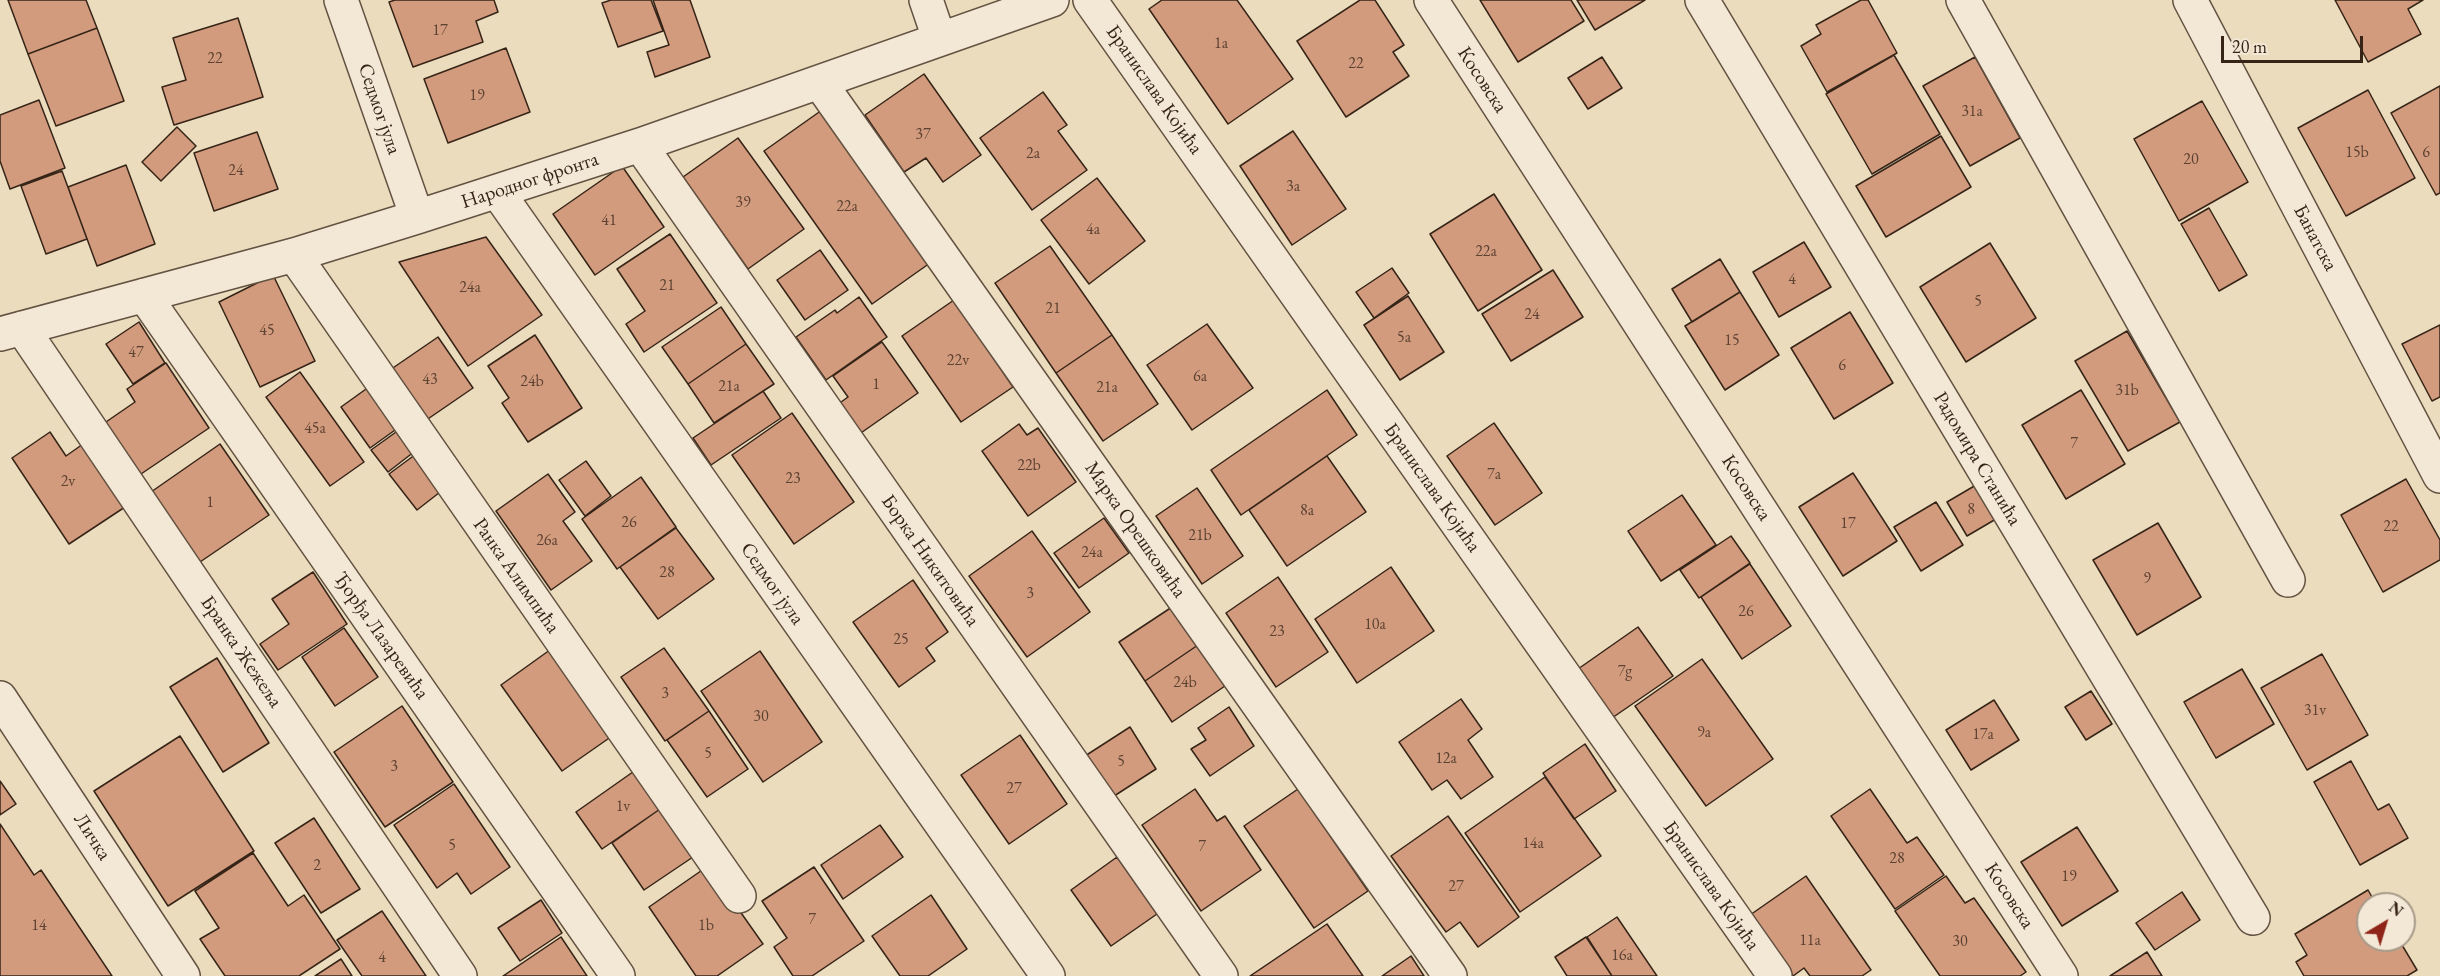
<!DOCTYPE html>
<meta charset="utf-8">
<style>
body{margin:0}
#map{position:relative;width:2440px;height:976px;overflow:hidden;background:#ebdcbe;font-family:"EB Garamond",serif}
canvas{display:block}
.north{position:absolute;left:2356px;top:892px;width:60px;height:60px;box-sizing:border-box;background:#f2e8d5;border:2px solid #a79a89;border-radius:50%;rotate:38deg;font-size:16px;font-weight:700;line-height:24px;text-align:center;color:#362417}
.north::after{content:'';display:block;margin:auto;width:21px;height:27px;background:#8f2418;clip-path:polygon(50% 0,100% 100%,50% 72%,0 100%)}
.scale{position:absolute;left:2221px;top:36px;width:142px;height:27px;box-sizing:border-box;border:3px solid #362417;border-top:0;padding-left:8px;font-size:18px;line-height:21px;white-space:nowrap;color:#362417;-webkit-text-stroke:4px #f2e8d5;paint-order:stroke}
</style>
<div id="map">
<canvas width="2440" height="976"></canvas>
<div class="north">N</div>
<div class="scale">20 m</div>
</div>
<script>
const g = document.querySelector('canvas').getContext('2d');
g.lineJoin = 'round';
function fillPath(path, color) { g.fillStyle = color; g.fill(path, 'evenodd'); }
function strokePath(path, color, width, dash) { g.strokeStyle = color; g.lineWidth = width; g.lineCap = dash ? 'butt' : 'round'; g.setLineDash(dash || []); g.stroke(path); }
function drawText(font, color, halo, rows, align = 'center') {
  g.font = font + ' "EB Garamond",serif'; g.lineWidth = 4.5; g.setLineDash([]); g.textBaseline = 'middle'; g.strokeStyle = halo; g.fillStyle = color; for (const [text, x, y, turn = 0] of rows) {
    g.save(); g.translate(x, y); g.rotate((+turn || 0) * Math.PI / 180); g.textAlign = isNaN(turn) ? turn : align; if (halo) g.strokeText(text, 0, 0); g.fillText(text, 0, 0); g.restore();
  }
}
const building = new Path2D(`
 M8,0h78l11,28 -69,26z
 M395,0h99l4,12 -22,9 7,21 -70,25 -24,-65z
 M611,0h40l12,31 -45,16 -16,-44z
 M653,0h37l20,57 -55,20 -8,-25 22,-7z
 M1162,0h75l56,79 -65,45 -79,-115z
 M1360,0h15l29,45 -11,7 16,24 -63,41 -49,-76z
 M1480,0h91l13,21 -66,41z
 M1577,0h68l-50,30z
 M1861,0h7l29,53 -70,39 -26,-46 20,-12 -5,-9z
 M2335,0h88l-15,9 13,25 -53,28z
 M238,18l25,79 -89,28 -12,-38 24,-7 -13,-42z
 M97,28l27,73 -68,25 -28,-72z
 M506,48l24,64 -82,31 -24,-64z
 M1894,55l46,79 -68,40 -46,-80z
 M1602,57l20,31 -34,21 -20,-31z
 M1975,57l45,81 -50,28 -47,-80z
 M924,74l57,81 -38,27 -17,-24 -22,14 -39,-57z
 M2440,86v107l-4,2 -45,-82z
 M2368,90l47,88 -69,38 -48,-88z
 M1043,92l24,33 -9,6 29,39 -55,40 -52,-72z
 M39,100l26,68 -55,21 -10,-28v-46z
 M2202,101l46,81 -69,39 -45,-82z
 M822,110l108,153 -58,41 -108,-153z
 M177,127l19,19 -35,35 -19,-19z
 M1293,131l53,78 -54,36 -52,-79z
 M257,132l21,57 -64,22 -20,-58z
 M1941,136l30,51 -85,50 -30,-51z
 M738,138l66,91 -56,40 -65,-92z
 M126,165l29,79 -58,22 -29,-79z
 M622,166l42,61 -69,48 -42,-61z
 M62,171l25,68 -41,15 -25,-68z
 M1097,178l48,63 -56,43 -48,-64z
 M1494,194l48,76 -64,41 -48,-77z
 M2209,208l38,67 -28,16 -38,-67z
 M670,234l47,69 -73,49 -18,-28 19,-13 -28,-42z
 M486,237l56,78 -74,51 -69,-104z
 M1804,242l27,45 -52,30 -26,-45z
 M1990,243l46,75 -70,44 -46,-75z
 M1050,246l62,89 -56,38 -61,-90z
 M820,250l28,40 -43,30 -28,-40z
 M1720,259l20,33 -48,30 -20,-33z
 M1392,268l17,25 -35,25 -18,-26z
 M1553,270l30,47 -72,44 -29,-47z
 M273,275l42,86 -55,26 -41,-85z
 M1740,292l39,63 -54,35 -40,-64z
 M1408,296l36,56 -44,28 -36,-55z
 M859,297l28,40 -61,43 -30,-43 39,-27 2,3z
 M954,300l59,87 -52,35 -59,-86z
 M721,307l25,37 -58,40 -26,-37z
 M1850,312l43,71 -59,36 -43,-71z
 M139,322l26,41 -32,21 -27,-40z
 M1207,324l46,64 -61,42 -45,-65z
 M2440,325v72l-8,4 -30,-57z
 M2127,331l53,91 -52,29 -53,-90z
 M535,335l47,73 -54,34 -26,-39 7,-5 -21,-32z
 M1112,335l46,69 -55,37 -47,-68z
 M438,337l35,51 -51,35 -35,-51z
 M882,342l36,51 -60,42 -21,-30 11,-8 -15,-21z
 M746,344l28,40 -60,39 -26,-39z
 M166,363l43,65 -71,48 -35,-52 32,-22 -8,-13z
 M300,372l64,90 -34,24 -64,-89z
 M373,384l29,41 -32,23 -29,-41z
 M1327,390l30,45 -116,80 -30,-45z
 M2081,390l44,74 -59,35 -44,-74z
 M763,391l18,27 -70,47 -18,-27z
 M792,413l62,89 -60,42 -62,-89z
 M1494,423l48,70 -47,32 -48,-69z
 M1019,424l8,11 11,-7 38,54 -48,34 -46,-65z
 M403,427l16,21 -31,24 -17,-22z
 M50,432l16,24 17,-12 42,63 -56,37 -57,-86z
 M220,444l49,71 -69,47 -49,-70z
 M416,454l28,35 -27,21 -28,-36z
 M1327,456l39,56 -79,54 -38,-56z
 M586,461l25,35 -26,20 -26,-36z
 M1853,473l44,68 -54,35 -44,-69z
 M548,474l27,38 -12,9 29,40 -41,29 -55,-79z
 M641,477l35,50 -59,42 -35,-50z
 M2406,479l34,61v20l-57,32 -42,-77z
 M1976,485l20,34 -29,17 -20,-34z
 M1197,488l46,68 -41,28 -46,-68z
 M1682,495l34,50 -55,36 -33,-50z
 M1936,502l27,43 -42,26 -27,-44z
 M1104,518l25,35 -50,35 -25,-35z
 M2158,523l43,74 -64,38 -44,-75z
 M676,528l38,51 -56,40 -38,-52z
 M1032,531l58,81 -63,45 -58,-81z
 M1731,536l19,27 -51,35 -19,-28z
 M1750,564l41,62 -49,33 -41,-62z
 M1391,567l43,64 -77,52 -42,-64z
 M313,572l34,52 -69,46 -18,-26 29,-20 -17,-25z
 M1278,577l50,75 -52,35 -50,-74z
 M913,580l35,52 -22,16 9,13 -36,26 -46,-65z
 M1172,607l26,38 -53,36 -26,-39z
 M1638,627l35,49 -61,42 -34,-49z
 M344,628l34,49 -43,29 -33,-49z
 M1198,645l27,41 -53,36 -27,-41z
 M554,647l61,87 -53,37 -61,-86z
 M664,648l45,63 -44,30 -44,-64z
 M760,651l62,91 -59,40 -62,-91z
 M2322,654l46,81 -61,35 -46,-82z
 M217,658l52,85 -46,29 -53,-85z
 M1702,659l71,100 -67,47 -71,-100z
 M2242,669l32,55 -58,34 -32,-56z
 M2091,691l21,33 -26,16 -21,-33z
 M1461,699l21,30 -14,11 25,37 -32,22 -14,-19 -15,10 -33,-48z
 M1994,700l25,40 -48,30 -25,-40z
 M402,706l51,76 -68,45 -51,-75z
 M1229,707l25,39 -44,30 -19,-27 15,-9 -8,-12z
 M709,711l39,58 -41,28 -40,-57z
 M1130,727l26,42 -45,29 -26,-42z
 M1020,735l47,69 -58,40 -48,-69z
 M180,736l74,115 -86,55 -74,-115z
 M1585,744l31,47 -42,28 -31,-46z
 M2351,761l27,49 11,-6 19,34 -48,27 -46,-83z
 M640,767l26,38 -64,44 -26,-37z
 M1545,777l56,79 -81,56 -55,-79z
 M0,781l16,23 -16,11z
 M454,784l56,83 -39,27 -14,-21 -20,15 -43,-63z
 M1195,789l22,32 8,-5 36,54 -60,41 -59,-86z
 M1298,789l70,102 -54,37 -70,-102z
 M1870,789l37,54 10,-6 27,38 -49,34 -64,-93z
 M660,809l33,48 -49,33 -32,-47z
 M1448,816l71,101 -41,30 -18,-25 -14,10 -55,-76z
 M314,818l46,71 -39,24 -46,-70z
 M0,824l34,51 7,-5 71,106h-112z
 M880,825l23,32 -60,42 -22,-34z
 M2077,827l41,64 -56,35 -41,-64z
 M253,853l35,53 16,-11 36,54 -41,27h-74l-25,-37 19,-11 -24,-37z
 M1117,857l40,57 -46,32 -40,-56z
 M708,866l55,78 -46,32h-21l-47,-69z
 M814,867l50,74 -52,35h-19l-19,-29 13,-9 -25,-37z
 M1806,876l65,94 -9,6h-52l-6,-8 -11,8 -43,-61z
 M1946,876l19,27 9,-5 52,74 -6,4h-80l-45,-65z
 M2368,890l8,14h-8v36h31l18,30 -10,6h-103l-8,-14 11,-7 -12,-21z
 M2182,892l18,28 -45,30 -19,-27z
 M931,895l36,54 -39,27h-28l-28,-40z
 M541,900l21,33 -42,28 -22,-33z
 M382,911l44,65h-64l-25,-36z
 M1617,917l40,59h-45l-25,-39z
 M1327,924l36,52h-113z
 M561,937l26,39h-84z
 M1586,937l26,39h-45l-12,-19z
 M2147,952l15,24h-52z
 M1411,956l13,20h-42z
 M341,959l11,17h-37z`);
fillPath(building, '#d29b7e');
strokePath(building, '#362417', 1.5);
const street = new Path2D(`
 M341,0l76,217
 M926,0l13,38
 M1090,0l685,976
 M1431,0l630,976
 M1702,0l551,918
 M1963,0l325,580
 M2190,0l250,476
 M820,83l630,893
 M640,145l581,831
 M497,191l551,785
 M294,255l445,641
 M144,295l474,681
 M22,328l438,648
 M0,334l294,-79 123,-38 223,-72 412,-145
 M0,698l183,278`);
strokePath(street, '#635241', 36);
strokePath(street, '#f2e8d5', 33);
drawText('16px', '#5d4231', null, [
 ["17",440,31],
 ["1a",1221,44],
 ["22",215,59],
 ["22",1356,64],
 ["19",477,96],
 ["31a",1972,112],
 ["37",923,135],
 ["15b",2357,153],
 ["6",2426,153],
 ["2a",1033,154],
 ["20",2191,160],
 ["24",236,171],
 ["3a",1293,187],
 ["39",743,203],
 ["22a",847,207],
 ["41",609,221],
 ["4a",1093,230],
 ["22a",1486,252],
 ["4",1792,280],
 ["21",667,286],
 ["24a",470,288],
 ["5",1978,302],
 ["21",1053,309],
 ["24",1532,315],
 ["45",267,331],
 ["5a",1404,338],
 ["15",1732,341],
 ["47",136,353],
 ["22v",958,361],
 ["6",1842,366],
 ["6a",1200,377],
 ["43",430,380],
 ["24b",532,382],
 ["1",876,385],
 ["21a",729,387],
 ["21a",1107,388],
 ["31b",2127,391],
 ["45a",315,429],
 ["7",2074,444],
 ["22b",1029,466],
 ["7a",1494,475],
 ["23",793,479],
 ["2v",68,482],
 ["1",210,503],
 ["8",1971,510],
 ["8a",1307,511],
 ["26",629,523],
 ["17",1848,524],
 ["22",2391,527],
 ["21b",1200,536],
 ["26a",547,541],
 ["24a",1092,553],
 ["28",667,573],
 ["9",2147,579],
 ["3",1030,594],
 ["26",1746,612],
 ["10a",1375,625],
 ["23",1277,632],
 ["25",901,640],
 ["7g",1625,672],
 ["24b",1185,683],
 ["3",665,694],
 ["31v",2315,711],
 ["30",761,717],
 ["9a",1704,733],
 ["17a",1983,735],
 ["5",708,754],
 ["12a",1446,759],
 ["5",1121,762],
 ["3",394,767],
 ["27",1014,789],
 ["1v",623,807],
 ["14a",1533,844],
 ["5",452,846],
 ["7",1202,847],
 ["28",1897,859],
 ["2",317,866],
 ["19",2069,877],
 ["27",1456,887],
 ["7",812,920],
 ["14",39,926],
 ["1b",706,926],
 ["11a",1810,941],
 ["30",1960,942],
 ["16a",1622,956],
 ["4",382,958]
]);
drawText('20px', '#362417', '#f2e8d5', [
 ["Косовска",1482,80,57],
 ["Бранислава Којића",1154,90,55],
 ["Седмог јула",379,109,71],
 ["Народног фронта",530,181,-18],
 ["Банатска",2315,238,62],
 ["Радомира Станића",1977,459,59],
 ["Бранислава Којића",1432,488,55],
 ["Косовска",1746,488,57],
 ["Марка Орешковића",1135,530,55],
 ["Борка Никитовића",930,561,55],
 ["Ранка Алимпића",516,576,55],
 ["Седмог јула",772,584,55],
 ["Ђорђа Лазаревића",381,636,55],
 ["Бранка Жежеља",241,652,56],
 ["Личка",92,837,57],
 ["Бранислава Којића",1711,886,55],
 ["Косовска",2009,896,57]
]);
</script>
